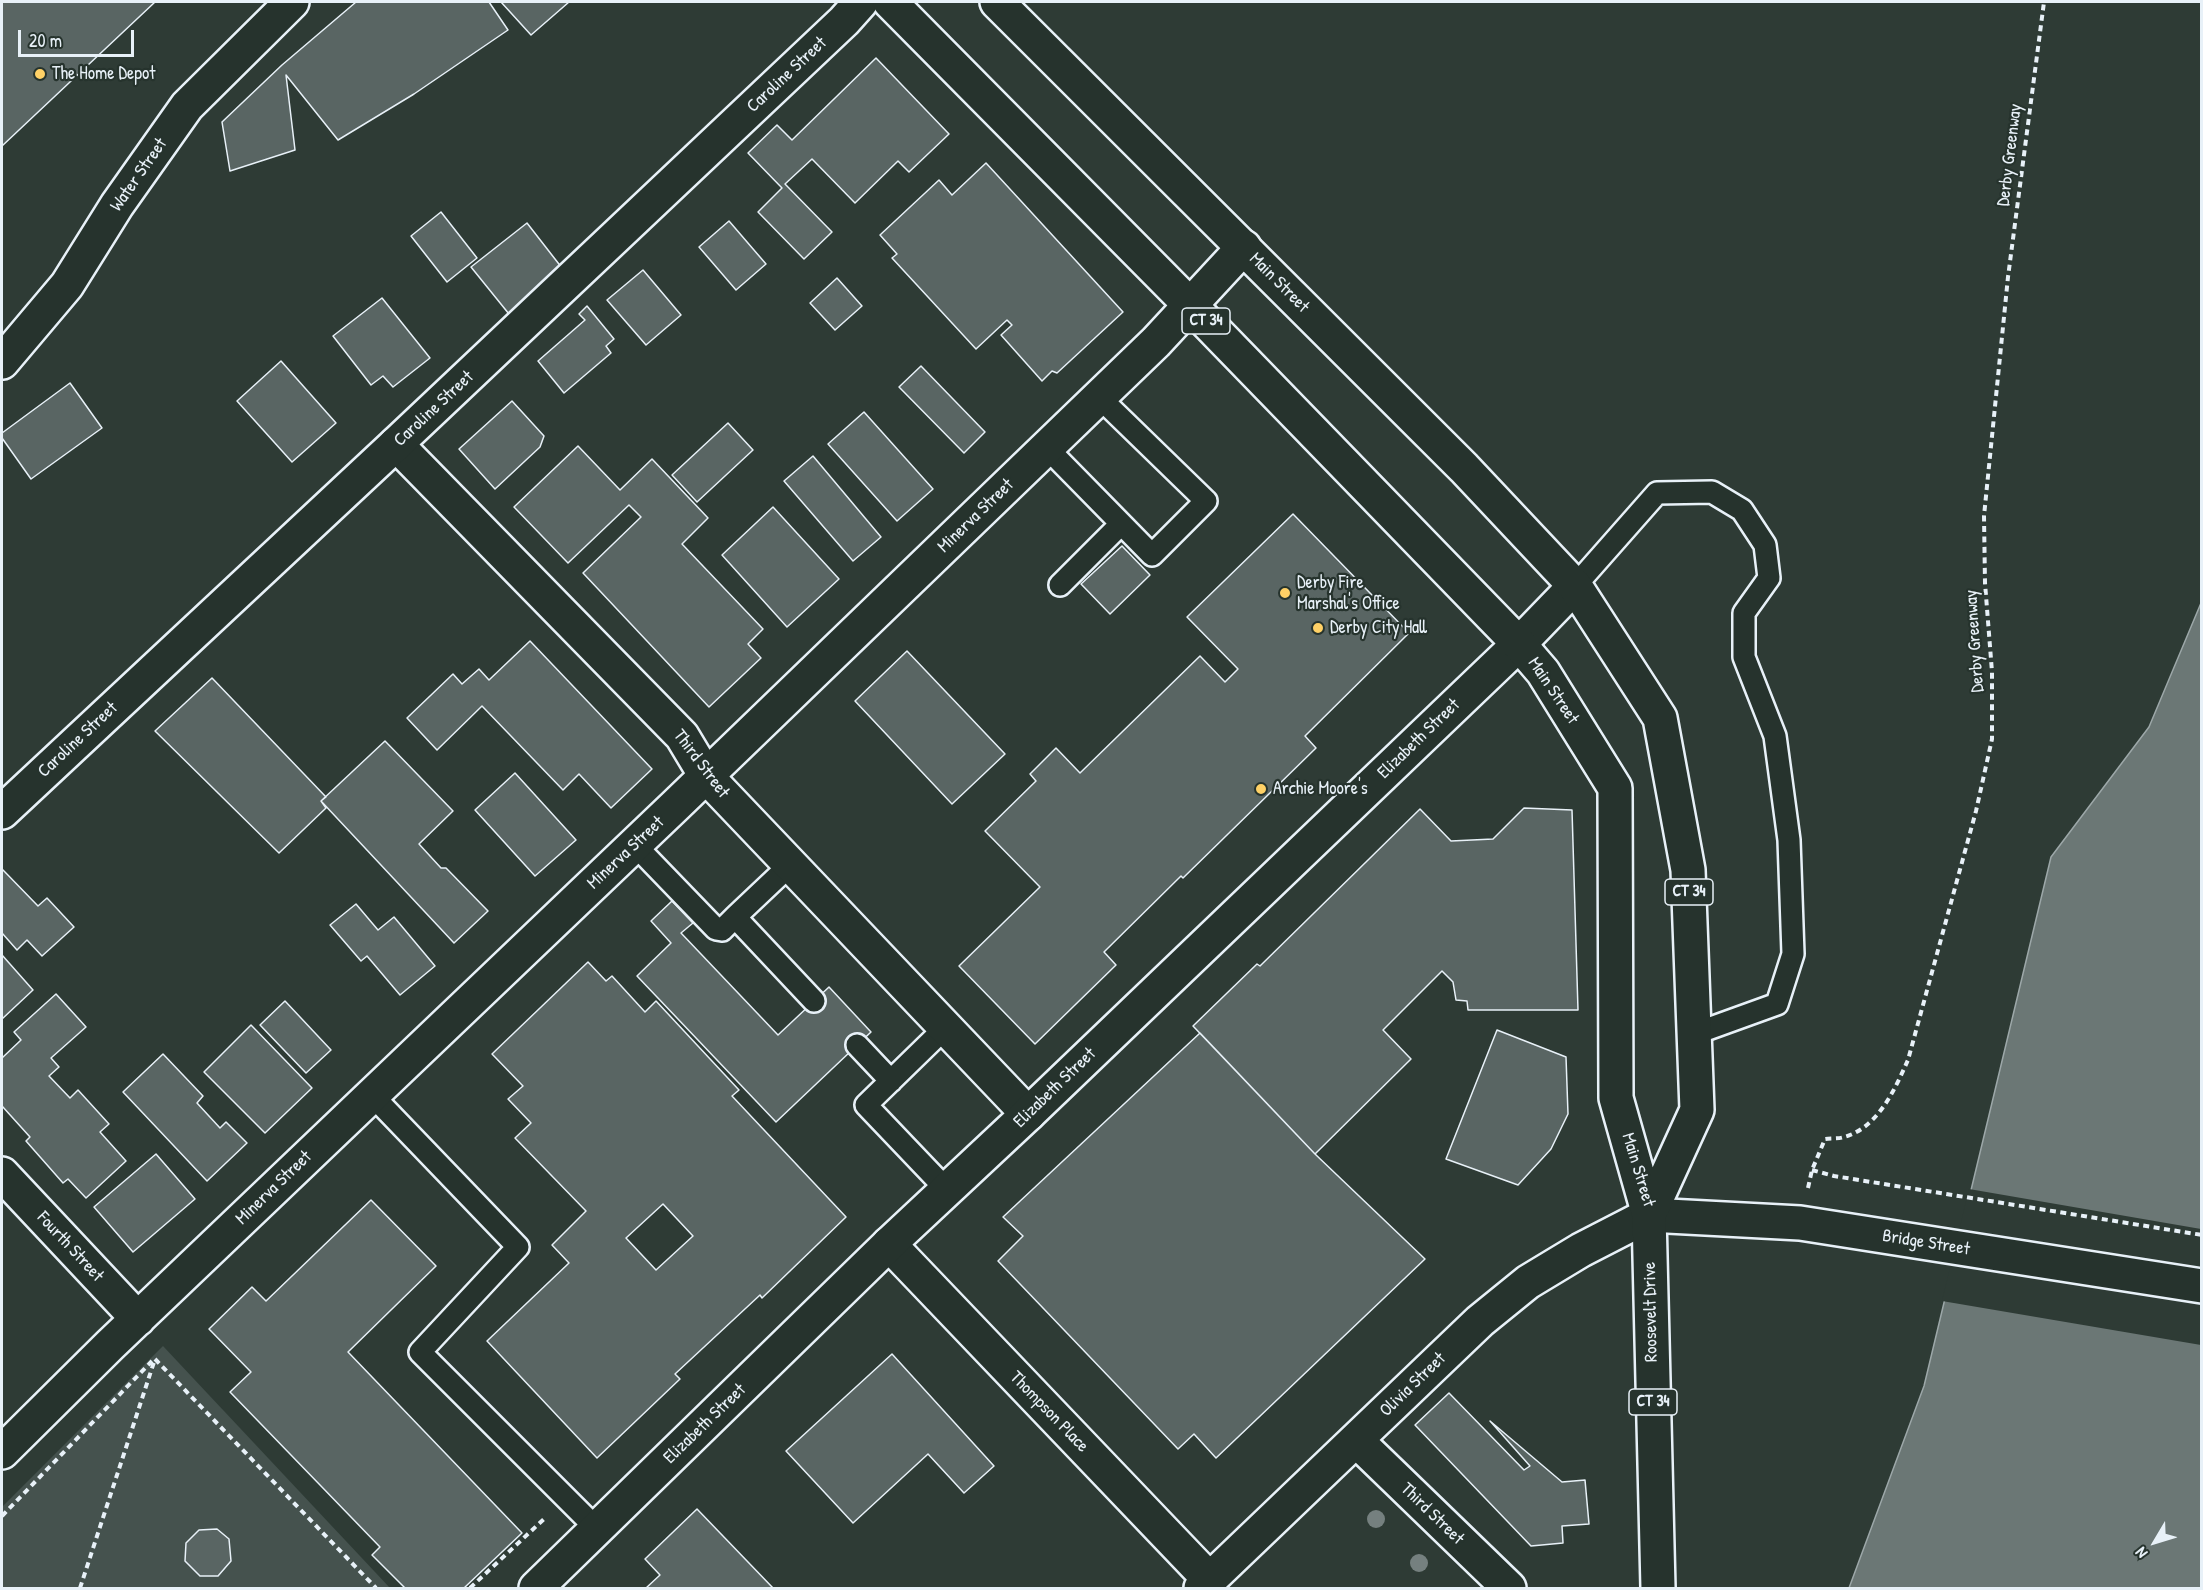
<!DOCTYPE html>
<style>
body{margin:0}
#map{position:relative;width:2203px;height:1590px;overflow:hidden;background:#2e3b35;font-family:"Patrick Hand",sans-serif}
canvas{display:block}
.frame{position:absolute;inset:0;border:3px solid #e8f1f8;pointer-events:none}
.north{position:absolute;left:2125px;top:1512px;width:60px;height:60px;-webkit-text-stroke:4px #26332d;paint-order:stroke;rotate:232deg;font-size:16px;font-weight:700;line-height:24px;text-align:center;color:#e8f1f8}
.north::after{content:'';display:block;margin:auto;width:21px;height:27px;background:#e8f1f8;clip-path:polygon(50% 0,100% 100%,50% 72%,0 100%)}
.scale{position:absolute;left:18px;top:30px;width:116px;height:27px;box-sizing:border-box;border:3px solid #e8f1f8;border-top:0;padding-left:8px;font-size:18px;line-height:21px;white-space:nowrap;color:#e8f1f8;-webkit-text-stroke:4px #26332d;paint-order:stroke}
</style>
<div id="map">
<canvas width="2203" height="1590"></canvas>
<div class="frame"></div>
<div class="north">N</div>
<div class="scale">20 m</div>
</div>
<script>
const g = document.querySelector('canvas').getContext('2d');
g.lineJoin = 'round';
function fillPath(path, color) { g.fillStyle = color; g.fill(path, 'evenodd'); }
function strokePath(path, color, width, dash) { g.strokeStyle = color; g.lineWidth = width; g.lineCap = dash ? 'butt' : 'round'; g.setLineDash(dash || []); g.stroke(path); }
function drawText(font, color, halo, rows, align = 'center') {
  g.font = font + ' "Patrick Hand",sans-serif'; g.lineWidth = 4.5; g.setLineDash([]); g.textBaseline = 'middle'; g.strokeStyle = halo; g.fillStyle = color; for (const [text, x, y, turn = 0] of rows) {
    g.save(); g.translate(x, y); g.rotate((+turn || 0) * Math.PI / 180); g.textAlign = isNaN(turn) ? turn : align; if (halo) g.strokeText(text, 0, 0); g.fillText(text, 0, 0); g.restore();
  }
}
fillPath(new Path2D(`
 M163,1346l227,242h-388v-81z`), '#45524e');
const water = new Path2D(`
 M2201,603v985h-352l75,-202 127,-529 98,-130z`);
fillPath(water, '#6b7775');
strokePath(water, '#9da8a9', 1.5);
fillPath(new Path2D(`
 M1969,1189l232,40v116l-259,-44z`), '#2e3b35');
const building = new Path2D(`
 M2,2h153l-153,144z
 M356,2h133l19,28 -94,64 -76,46 -52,-65 9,75 -65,21 -8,-49 60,-57z
 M501,2h68l-38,33z
 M876,58l73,76 -40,38 -11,-11 -43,42 -43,-44 -27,25 47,48 -28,27 -46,-47 24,-24 -34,-35 29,-28 15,15z
 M986,163l137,149 -66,61 -5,-2 -10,10 -41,-46 11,-10 -5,-5 -31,29 -84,-91 5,-4 -17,-19 59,-55 13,15z
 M441,212l36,46 -30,24 -36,-46z
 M729,221l37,43 -30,26 -37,-43z
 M527,223l35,45 -16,17 -37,29 -38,-47z
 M643,270l38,45 -35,30 -39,-45z
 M837,278l25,28 -27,24 -25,-27z
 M382,298l48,60 -37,29 -10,-11 -12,9 -38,-49z
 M587,306l27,33 -8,7 5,7 -47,40 -26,-32 47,-41 -6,-6z
 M281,361l55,62 -44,39 -55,-61z
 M921,366l64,66 -21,21 -65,-66z
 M70,383l32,45 -71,51 -29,-41v-5z
 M512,401l32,35 -4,11 -45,42 -36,-40z
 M864,412l69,77 -36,32 -69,-77z
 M728,423l25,27 -56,52 -25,-27z
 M578,446l42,44 32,-31 56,59 -26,26 81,85 -15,15 13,14 -52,49 -126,-134 58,-56 -12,-12 -61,58 -54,-56z
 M813,456l68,81 -28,24 -69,-80z
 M773,507l66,72 -52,48 -65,-72z
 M1293,514l116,119 -104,103 11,12 -133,130 -2,-2 -77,76 12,13 -81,79 -76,-78 81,-79 -55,-56 51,-50 -6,-7 26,-26 24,25 120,-117 25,26 13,-13 -51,-52z
 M1122,546l28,29 -40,39 -29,-30z
 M530,641l122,128 -41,39 -32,-34 -16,16 -81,-84 -45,44 -30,-32 46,-44 9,10 17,-15 10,11z
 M907,651l98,103 -53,50 -97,-103z
 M212,678l114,119 -5,4 5,7 -47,45 -124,-122z
 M385,741l68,70 -34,33 22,24h5l42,43 -34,32 -133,-142z
 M515,773l61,67 -41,36 -60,-66z
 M1524,808l48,2 6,200h-110l-1,-9 -11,-1 -3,-18 -11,-11 -59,59 28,29 -96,95 -122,-128 64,-62 3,2 160,-157 31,32 42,-2z
 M3,870l35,36 9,-8 27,29 -32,29 -15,-16 -10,10 -15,-17v-61z
 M672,901l21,22 -12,10 97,102 51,-48 42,45 -95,90 -139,-146 34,-33 -20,-22z
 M356,904l22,26 16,-13 41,49 -35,29 -33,-39 -6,5 -31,-36z
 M2,955l31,35 -31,29z
 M588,962l18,19 6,-5 33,36 11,-11 83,89 -7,6 114,121 -84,81 -2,-3 -85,79 5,5 -83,79 -110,-117 82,-78 -17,-18 34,-34 -71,-73 16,-15 -23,-24 15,-13 -31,-32zM663,1204l30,32 -37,34 -30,-32z
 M56,994l30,33 -35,31 8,9 -10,9 21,22 8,-8 31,34 -9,8 26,29 -40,37 -18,-19 -5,4 -37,-42 4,-4 -28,-31v-48l19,-18 -7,-8z
 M285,1001l46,49 -25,23 -46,-48z
 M251,1025l61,63 -47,45 -61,-61z
 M1497,1030l69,27 2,57 -17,35 -33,36 -72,-26z
 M1200,1033l115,121 110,105 -209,199 -22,-24 -16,15 -180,-188 25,-25 -20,-19z
 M163,1054l40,42 -6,7 23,25 6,-6 21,21 -40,38 -84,-89z
 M156,1154l39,45 -62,53 -39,-45z
 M371,1200l65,66 -88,86 174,181 -58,55h-59l-33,-33 8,-8 -150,-155 21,-20 -42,-43 43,-42 14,14z
 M892,1354l102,112 -30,27 -36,-39 -75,69 -67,-72z
 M1449,1393l75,77 6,-4 -40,-45 72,61 23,-2 4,44 -27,2 1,17 -32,3 -116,-121z
 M697,1509l76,79h-127l14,-13 -15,-16z
 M217,1529l12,10 2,22 -13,15h-18l-15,-15 1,-18 13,-13z`);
fillPath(building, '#596563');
strokePath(building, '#e8f1f8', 1.5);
const lane = new Path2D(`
 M1047,448l105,107 54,-54 -107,-104
 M1060,585l61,-61
 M1575,586l82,-93 55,-1 30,18 23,35 4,33 -25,35v44l31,79 14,104 4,114 -16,50 -83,30
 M634,844l82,85 6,1 13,-13
 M790,865l-55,52 79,84
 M945,1028l-79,77 81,85
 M857,1045l34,36
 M371,1094l147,153 -98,105 177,177`);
const street = new Path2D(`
 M2,362l65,-77 50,-80 70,-99 105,-104
 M396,444l286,292 24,40 322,338
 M2,1174l136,145
 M889,1244l321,336
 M1356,1440l153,148
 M2,1452l108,-107 566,-540 480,-463 88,-95
 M1201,1588l279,-267 48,-39 53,-32 68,-35`);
const secondary = new Path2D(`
 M2,812l394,-368 448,-423 17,-19
 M1649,1215l151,8 402,63
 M536,1588l353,-344 139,-130 491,-470 56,-58`);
const primary = new Path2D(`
 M890,2l300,303 329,339 24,28 72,116 1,310 33,117 9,373
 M997,2l467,466 111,118 85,132 28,152 9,240 -48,105`);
strokePath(lane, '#e8f1f8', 26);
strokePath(street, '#e8f1f8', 38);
strokePath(secondary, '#e8f1f8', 38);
strokePath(primary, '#e8f1f8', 38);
strokePath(new Path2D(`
 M1812,1170l22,6 368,59
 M1808,1188l4,-18 13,-31c6,-1 14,0 19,-2 34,-9 51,-48 64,-77l68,-249 16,-72v-67l-7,-89 -1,-67 24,-239 36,-275
 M155,1359l221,229
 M2,1516l150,-155
 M80,1588l75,-229
 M470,1588l74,-69`), '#e8f1f8', 4, [6, 4.5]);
strokePath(lane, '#26332d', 21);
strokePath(street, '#26332d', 33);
strokePath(secondary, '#26332d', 33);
strokePath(primary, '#26332d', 33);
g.fillStyle = '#75807f';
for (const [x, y] of [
 [1376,1519],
 [1419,1563]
]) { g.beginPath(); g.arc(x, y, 9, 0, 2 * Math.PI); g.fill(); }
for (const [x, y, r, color] of [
 [40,74,6,"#ffd166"],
 [1285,593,6,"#ffd166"],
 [1318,628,6,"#ffd166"],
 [1261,789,6,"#ffd166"]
]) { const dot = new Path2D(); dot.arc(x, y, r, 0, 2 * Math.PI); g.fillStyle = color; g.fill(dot); strokePath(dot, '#26332d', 2); }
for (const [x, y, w] of [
 [1206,321,48],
 [1689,892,48],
 [1653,1402,48]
]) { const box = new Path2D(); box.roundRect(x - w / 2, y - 13, w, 26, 4.5); g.fillStyle = '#26332d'; g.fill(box); strokePath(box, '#e8f1f8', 1.5); }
drawText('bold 16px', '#e8f1f8', null, [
 ["CT 34",1206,321],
 ["CT 34",1689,892],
 ["CT 34",1653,1402]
]);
drawText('18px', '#e8f1f8', '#26332d', [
 ["The Home Depot",52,74],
 ["Derby Fire",1297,583],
 ["Marshal's Office",1297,604],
 ["Derby City Hall",1330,628],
 ["Archie Moore's",1273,789]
], 'left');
drawText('18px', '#e8f1f8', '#26332d', [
 ["Caroline Street",787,75,-43],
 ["Derby Greenway",2010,155,-83],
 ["Water Street",139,175,-55],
 ["Main Street",1279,283,45],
 ["Caroline Street",434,409,-43],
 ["Minerva Street",976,516,-44],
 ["Derby Greenway",1975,641,-94],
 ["Main Street",1553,691,56],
 ["Elizabeth Street",1419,739,-44],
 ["Caroline Street",78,740,-43],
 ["Third Street",701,764,53],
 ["Minerva Street",626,853,-43],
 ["Elizabeth Street",1055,1088,-44],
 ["Main Street",1638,1170,73],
 ["Minerva Street",274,1188,-44],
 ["Bridge Street",1926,1243,9],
 ["Fourth Street",70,1247,47],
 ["Roosevelt Drive",1651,1312,-91],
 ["Olivia Street",1413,1385,-44],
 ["Thompson Place",1049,1412,46],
 ["Elizabeth Street",705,1424,-44],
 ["Third Street",1432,1514,44]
]);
</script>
